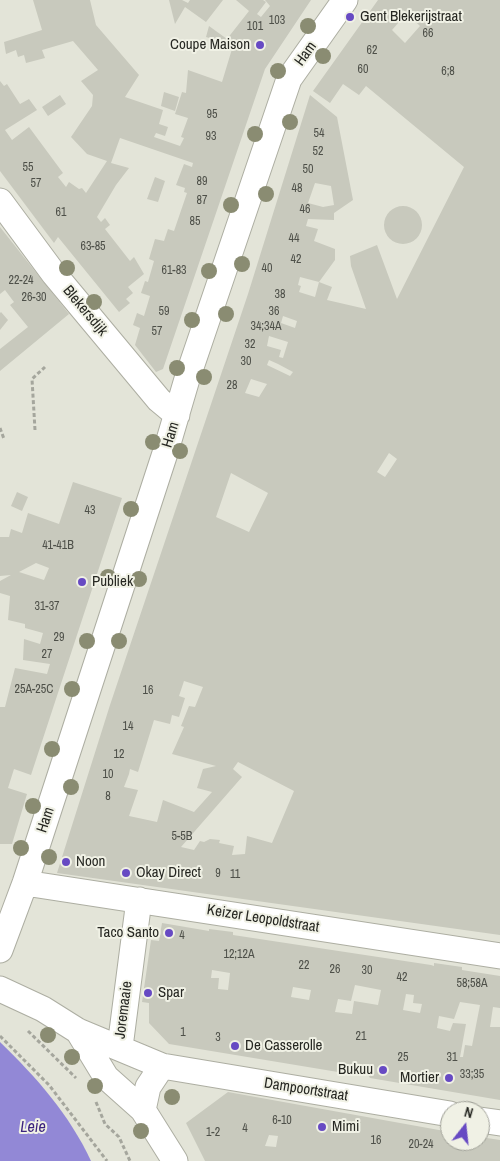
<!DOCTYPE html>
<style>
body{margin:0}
#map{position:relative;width:500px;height:1161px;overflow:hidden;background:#e3e4d8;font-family:"Archivo Narrow",sans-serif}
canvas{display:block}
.north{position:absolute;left:440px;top:1101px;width:50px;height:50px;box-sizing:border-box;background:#f0f1e5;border:1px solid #9fa097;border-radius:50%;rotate:16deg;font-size:14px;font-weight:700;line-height:20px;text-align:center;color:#262722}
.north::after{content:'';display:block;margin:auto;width:18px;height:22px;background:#674ac3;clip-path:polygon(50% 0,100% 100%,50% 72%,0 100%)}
</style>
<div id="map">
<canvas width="500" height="1161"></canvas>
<div class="north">N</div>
</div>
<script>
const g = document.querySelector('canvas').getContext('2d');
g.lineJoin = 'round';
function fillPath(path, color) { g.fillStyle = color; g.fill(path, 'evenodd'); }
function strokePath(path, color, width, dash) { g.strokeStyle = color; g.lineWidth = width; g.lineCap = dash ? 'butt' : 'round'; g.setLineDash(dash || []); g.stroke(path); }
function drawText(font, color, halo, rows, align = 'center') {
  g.font = font + ' "Archivo Narrow",sans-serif'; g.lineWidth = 4; g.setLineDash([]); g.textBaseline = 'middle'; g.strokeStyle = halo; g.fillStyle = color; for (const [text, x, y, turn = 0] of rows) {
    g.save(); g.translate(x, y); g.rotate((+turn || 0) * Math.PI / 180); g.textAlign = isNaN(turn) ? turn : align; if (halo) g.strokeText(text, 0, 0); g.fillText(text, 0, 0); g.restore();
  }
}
fillPath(new Path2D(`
 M0,1042c37,36 69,72 91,119h-91z`), '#9288d6');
fillPath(new Path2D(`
 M33,0h57l6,25 43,50 -14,22 38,13 -4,14 9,3 -3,9 -9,-3 -2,4 26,9 4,-8 -3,-1 7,-19 -13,-4 7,-22 4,1 2,-23 34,12 10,-33 -17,-4 1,-5 -10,-3 3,-11 18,13 22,-28 -13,-11h27l3,2 -9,12 4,3 9,-11 -5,-6h46l-46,69 -102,300 -7,3 -21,-27 5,-17 -7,-3 4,-12 7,3 6,-20 -9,-3 4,-12 3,1 6,-21 -5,-2 6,-20 9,2 4,-12 6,2 13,-38 -3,-1 1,-4 -9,-3 8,-21 8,3 1,-4 -73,-25 -9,25 18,5 -13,17 -19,32 4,5 4,-4 5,7 -5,4 25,32 4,-4 10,17 -16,13 5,6 -7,6 4,4 -11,9 -61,-75 -4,6 -54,-72v-90l4,5 3,-2 13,20 9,-5 8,11 -32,20 7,10 17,-13 34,46 -5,4 8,10 3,-5 10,7 3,-1 4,5 21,-32 -20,-7 -16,-17 21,-31 1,-11 -12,-14 17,-11 -25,-29 -31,9 3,8 -19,5 -2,-8 -6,2 -2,-7 -10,4 -2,-12 38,-12z
 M169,0h13l6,3 2,-3h33l-17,22 -21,-15 -10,17z
 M378,0h122v935l-443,-62 53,-168 138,-411 62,-199 27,22 16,83 -19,13v7l-26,-1 -2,7 12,3 -4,12 21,8v11l-16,22 -19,-5 -2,8 3,1 -2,6 16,5 4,-15 13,5 -5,13 39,9 -15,-43 -1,-10 27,-11 20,54 67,-132 -98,-81 -7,9 -16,-11 -13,19 -17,-12zM403,10l17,16 -15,17 -13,-13 7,-8 -4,-3zM315,183l16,3 3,19 -11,2 -15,-4zM283,316l14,5 -2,7 -14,-5zM269,336l19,6 -5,16 -4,-1 2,-7 -14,-4zM269,360l9,4 15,8 -3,4 -23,-11zM251,379l16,5 -8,13 -14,-4zM389,453l8,6 -12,18 -8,-5zM231,473l37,20 -19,39 -33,-15zM184,681l19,6 -8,20 -6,-1 -8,20 3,1 -12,27 44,12 -13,3 -6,19 15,4 -18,20 -31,-12 -6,22 -28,-6 9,-26 -14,-3 5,-13 1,-5 8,3 16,-52 16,4 2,-9 7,2 6,-19 -6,-2zM238,762l56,29 -22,52 -25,-7 -2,18 -13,1 2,-9 -15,-3 1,-3 -10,-1 -6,3 -4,-1 -6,9 -13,-3 61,-70 -9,-8z
 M164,92l15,5 -4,14 -14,-5z
 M60,95l6,9 -18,12 -6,-9z
 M155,177l10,4 -7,21 -11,-3z
 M384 225a19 19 0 1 1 38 0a19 19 0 1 1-38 0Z
 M0,227l69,87 -69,57v-22l28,-22 -18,-22 4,-3 -9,-12 -5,4z
 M1,312l7,8 -8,10v-17z
 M73,482l49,16 -91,277 -17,-6 -6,19 19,6 -15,50h-12v-137h5l10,-39 32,6 3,-10 -27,-4 1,-21 16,5 3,-11 -18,-5v-4l-17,-4 2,-24 -10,-3v-12l11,-6 -11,1v-39h9l2,-8 11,4 6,-20 31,11zM36,563l13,5 -5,12 -25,-8z
 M17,492l11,5 -6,14 -11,-5z
 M162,923l47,8v-2l24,3v3l198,30 3,1v-3l28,4v3l38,6v32l-7,-1 -3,20h10v73l-130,-22 -2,-3 -18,-1 -181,-30 -20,-21v-20l-7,-1 9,-62 8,1zM212,970l18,3 -2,17 -10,-1 1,-11h-8zM355,985l26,5 -3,15 -24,-4 -2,13 -17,-2 3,-13 13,2zM293,987l18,3 -2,10 -18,-3zM406,994l8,1 -1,8 9,1 -2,9 -17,-3zM460,1002l20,3 -8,41 -7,-1 -2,12h-3l6,-33 -13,-1 -3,8 -13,-3 2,-12 15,3z
 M228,1092l222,40v9h30v-4l20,3v21h-295l-19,-38zM269,1135l9,1 -2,11 -11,-1z`), '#c8c9bd');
const minor = new Path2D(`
 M0,201l54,73 105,126 18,15
 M25,883l475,73
 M0,950l25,-67 142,-436 20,-68 102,-300 56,-79
 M0,989l43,20 35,22 84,35 288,48
 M78,1031l28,46 37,33 32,51
 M120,1047l19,-147
 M143,1110l5,-23 14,-21
 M480,1120l20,3`);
strokePath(minor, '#adaea2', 27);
strokePath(new Path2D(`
 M0,428l4,11
 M35,430l-3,-51 13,-12
 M28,1031l48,47
 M0,1036l49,49 58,76
 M96,1102l9,22 14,13 11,24`), '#a5a69d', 3, [4, 2.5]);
strokePath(minor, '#fff', 25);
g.fillStyle = '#8a8c72';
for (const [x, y] of [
 [308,26],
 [323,56],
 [278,71],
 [290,122],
 [255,134],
 [266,194],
 [231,205],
 [242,264],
 [67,268],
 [209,271],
 [94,302],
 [226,314],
 [192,320],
 [177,368],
 [204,377],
 [153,442],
 [180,451],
 [131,509],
 [108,577],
 [139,579],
 [87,641],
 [119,641],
 [72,689],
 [52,749],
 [71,787],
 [33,806],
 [21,848],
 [49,857],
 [48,1035],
 [72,1057],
 [95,1086],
 [172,1097],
 [141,1131]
]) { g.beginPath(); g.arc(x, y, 8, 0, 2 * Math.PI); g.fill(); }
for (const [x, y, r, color] of [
 [350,17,5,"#674ac3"],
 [260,45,5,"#674ac3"],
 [82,582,5,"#674ac3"],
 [66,862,5,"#674ac3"],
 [126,873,5,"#674ac3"],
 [169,933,5,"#674ac3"],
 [148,993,5,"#674ac3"],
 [235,1046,5,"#674ac3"],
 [383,1070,5,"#674ac3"],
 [449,1078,5,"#674ac3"],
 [322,1127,5,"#674ac3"]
]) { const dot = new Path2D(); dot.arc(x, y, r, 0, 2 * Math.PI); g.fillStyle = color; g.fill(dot); strokePath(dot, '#f0f1e5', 2); }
drawText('12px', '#4e5049', null, [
 ["103",277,21],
 ["101",255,27],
 ["66",428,34],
 ["62",372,51],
 ["60",363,70],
 ["6;8",448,72],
 ["95",212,115],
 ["54",319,134],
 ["93",211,137],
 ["52",318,152],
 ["55",28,168],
 ["50",308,170],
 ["89",202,182],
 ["57",36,184],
 ["48",297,189],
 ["87",202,201],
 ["46",305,210],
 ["61",61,213],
 ["85",195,222],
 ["44",294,239],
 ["63-85",93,247],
 ["42",296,260],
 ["40",267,269],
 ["61-83",174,271],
 ["22-24",21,281],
 ["38",280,295],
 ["26-30",34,298],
 ["59",164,312],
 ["36",274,312],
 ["34;34A",266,327],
 ["57",157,332],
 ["32",250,345],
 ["30",246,362],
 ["28",232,386],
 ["43",90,511],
 ["41-41B",58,546],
 ["31-37",47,607],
 ["29",59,638],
 ["27",47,655],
 ["25A-25C",34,690],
 ["16",148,691],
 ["14",128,727],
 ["12",119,755],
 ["10",108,775],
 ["8",108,797],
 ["5-5B",182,837],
 ["9",218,874],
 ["11",235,875],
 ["4",182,936],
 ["12;12A",239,955],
 ["22",304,966],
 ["26",335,970],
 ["30",367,971],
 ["42",402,978],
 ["58;58A",472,984],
 ["1",183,1033],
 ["21",361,1037],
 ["3",218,1038],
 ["25",403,1058],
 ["31",452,1058],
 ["33;35",472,1075],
 ["6-10",282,1121],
 ["4",245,1129],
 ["1-2",213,1133],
 ["16",376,1141],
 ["20-24",421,1145]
]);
drawText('15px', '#262722', '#f0f1e5', [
 ["Gent Blekerijstraat",360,17],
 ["Coupe Maison",250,45,"right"],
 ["Publiek",92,582],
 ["Noon",76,862],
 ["Okay Direct",136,873],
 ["Taco Santo",159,933,"right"],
 ["Spar",158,993],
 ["De Casserolle",245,1046],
 ["Bukuu",373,1070,"right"],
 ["Mortier",439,1078,"right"],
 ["Mimi",332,1127]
], 'left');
drawText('15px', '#262722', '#f0f1e5', [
 ["Ham",306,54,-54],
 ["Blekersdijk",85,311,50],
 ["Ham",171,435,-73],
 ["Ham",46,820,-72],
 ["Keizer Leopoldstraat",263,919,9],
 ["Joremaaie",124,1010,-83],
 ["Dampoortstraat",306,1090,9]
]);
drawText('italic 16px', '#3c237e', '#f0f1e5', [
 ["Leie",33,1128]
]);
</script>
